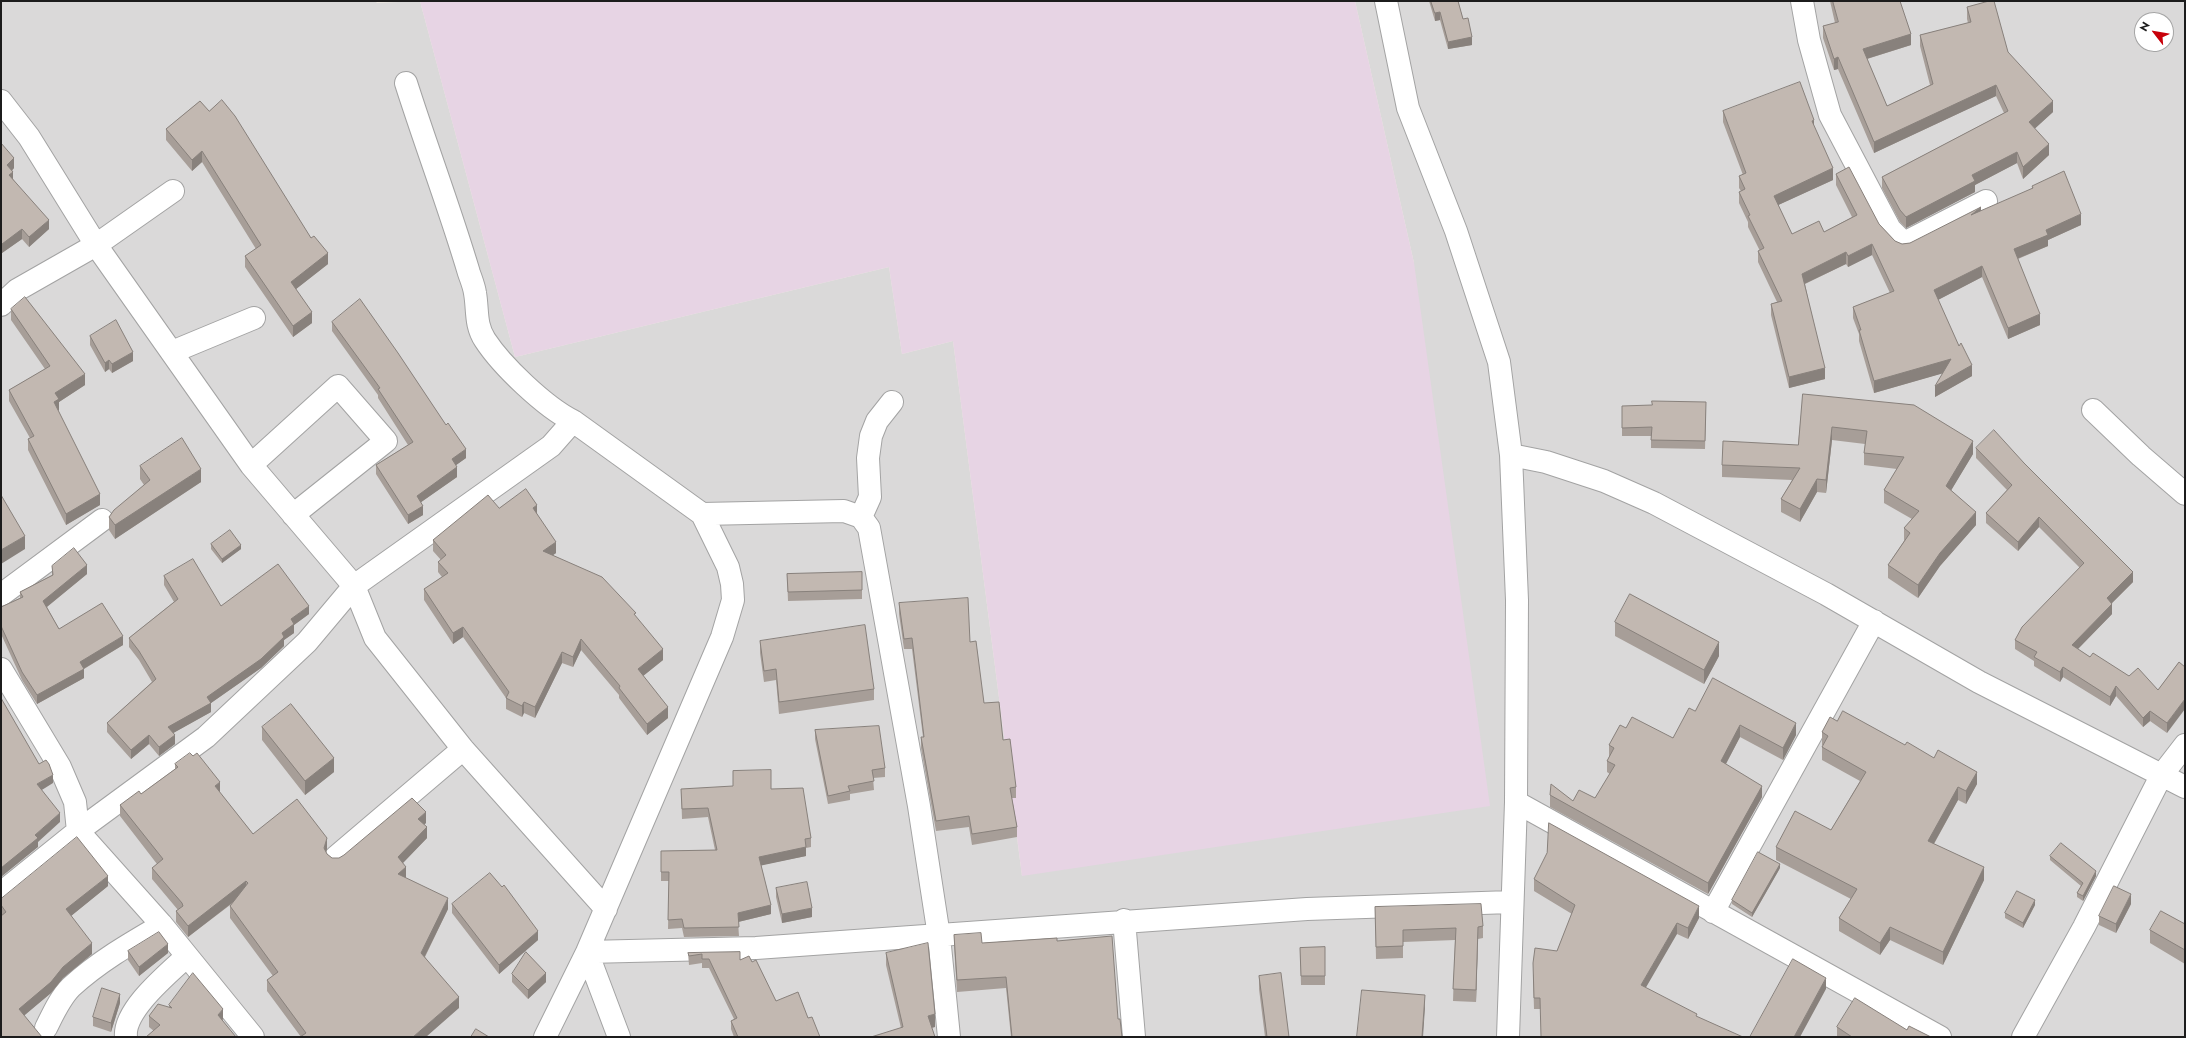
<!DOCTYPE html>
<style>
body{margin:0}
#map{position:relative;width:2186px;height:1038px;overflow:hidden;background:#eee9e2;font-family:Jost,sans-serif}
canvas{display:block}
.frame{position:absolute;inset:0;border:2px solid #1c1c1c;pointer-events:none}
.north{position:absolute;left:2134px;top:12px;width:40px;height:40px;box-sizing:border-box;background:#fff;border:1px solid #a4a4a4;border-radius:50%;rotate:301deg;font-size:11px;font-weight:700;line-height:16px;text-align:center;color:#1c1c1c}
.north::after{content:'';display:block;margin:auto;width:14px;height:18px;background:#c8010a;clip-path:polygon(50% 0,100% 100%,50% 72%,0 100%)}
</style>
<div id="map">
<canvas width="2186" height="1038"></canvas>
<div class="frame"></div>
<div class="north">N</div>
</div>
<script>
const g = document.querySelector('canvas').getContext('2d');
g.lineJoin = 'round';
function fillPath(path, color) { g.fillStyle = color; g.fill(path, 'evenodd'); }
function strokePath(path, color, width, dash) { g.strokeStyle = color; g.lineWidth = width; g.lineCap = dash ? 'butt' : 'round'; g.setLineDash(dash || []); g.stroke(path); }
fillPath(new Path2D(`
 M1,1h374l2,2 43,-2 95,356 374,-90 13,87 51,-13 69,535 392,-613 -59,-262h830v1036h-2184zM2142,20h24v24h-24z`), '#dad9d9');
fillPath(new Path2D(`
 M420,1h935l59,262 76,543 -468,70 -69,-535 -51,13 -13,-87 -374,90z`), '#e7d4e4');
const minor = new Path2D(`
 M1386,1l22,107 48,123 43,131 12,93 6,145 -1,202 -8,235
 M1802,1l7,39 21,75 60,114 14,14 82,-42
 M406,83c20,63 44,126 63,190 2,6 5,13 6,20 3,17 0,32 10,47 17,26 60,67 88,81l129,93 26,53 4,17 1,16 -11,37 -135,315 -42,85
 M1,101l28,36 67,108 155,220 103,121 21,52 88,111 143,160
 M1,305l16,-15 79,-45 77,-54
 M172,352l82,-34
 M2093,410l48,46 44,38
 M1511,455l35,7 58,19 50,22 172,91 153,88 206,105
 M251,465l87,-79 48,55 -93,74
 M702,514l142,-3 17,6 8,11 50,278 20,130 10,101
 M861,517l9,-20 -2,-39 3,-22 6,-15 15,-19
 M1,595l101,-75
 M1,669l59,98 15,35 3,29 84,94 91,112
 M1516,802l424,235
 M336,857l127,-108
 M1,893l77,-62 128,-94 101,-95 47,-56 197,-140 22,-25
 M1713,912l161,-291
 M1124,920l10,117
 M46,1028c7,-14 14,-30 25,-41 27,-25 60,-44 91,-62
 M126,1037c-3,-27 43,-64 61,-81
 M619,1037l-32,-85 169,-4 551,-39 204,-7
 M2023,1037l61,-110 77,-151 24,-31`);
strokePath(minor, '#a3a3a3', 24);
strokePath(minor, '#fff', 22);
fillPath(new Path2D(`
 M1429,1h29l5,18 9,26 -24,4 -8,-29 -5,1z
 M1830,1h70l11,44 -44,14 20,47 43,-21 -10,-39v-11l48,-12 -1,-4v-12l41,45 45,60 -19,17 15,26 -26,24 -6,-16 -42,22v7l-69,36 -6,-6 -18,-34v-11l122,-64 -8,-17 -122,57 -36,-84 -4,1 -11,-32v-12l12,-3z
 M200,101l111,137 17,26 -32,25 16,34 -19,14 -48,-70v-11l11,-7 -54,-87 -10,9 -26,-31v-11z
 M1723,111l91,16 19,53 -55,25 14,29 32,-2 28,-15 -16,-32v-11l43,50 16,17 7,3 8,-1 122,-54v-3l49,39 -33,15v6l-30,13 22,66 -32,14 -26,-62 -44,23 34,76 -37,21 8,-24 -69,20 -15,-52v-7l-6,-16v-11l37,-14 -18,-38 -24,12 -2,-3 -41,20 20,95 -36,9 -18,-73v-11l6,-2 -19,-40v-11h2l-12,-24v-5l-9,-19v-11l2,-1 -2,-3v-12l4,-1 -20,-53z
 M1,143l13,25 -2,3 1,8 36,50 -20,18 -7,-8 -20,14 -1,-1z
 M11,309l74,76 -26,17v8l-1,1 42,94 -34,20 -38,-75v-11l2,-1 -21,-37v-11l36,-21 -34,-49z
 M332,322l134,136 -10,7 1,12 -36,25 2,13 -15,9 -32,-50v-9l32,-20 -30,-47v-3l-46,-64z
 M90,336l43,25 -21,12 -3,-4 -4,3 -15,-27z
 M1803,394l170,60 -22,36 25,35 -36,41 -22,32 -30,-20v-13l16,-24v-13l8,-9 -28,-16v-13l13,-21 -33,-4v-12l1,-9 -33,-4 -6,53 -9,-1 -17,30 -19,-10v-13l11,-19 -70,-3v-12l76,-20z
 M1622,406l84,4 -1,39 -54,-1v-12h-29z
 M1976,448l48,15 109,119 -21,21v11l-34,35 12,8 68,33 21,-28 -12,71 -17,-12 -7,6 -27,-31 -6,10 -47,-29 -3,5 -26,-16v-5l-19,-12v-9l65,-72 -41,-41 -21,24 -32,-28v-10l21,-23 -31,-32z
 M140,466l61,16 -86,57 -6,-9v-13l35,-32 -4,-6z
 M499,508l38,6 19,39 -3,2 83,62 27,43 -20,16 25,42 -21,17 -28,-37v-3l-38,-45 -8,17 -11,-4 -27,55 -11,-5 -2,4 -16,-8v-11l-43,-61 -10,7 -29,-44v-11l18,-12 -4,-5v-10l3,-2 -8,-9v-11z
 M211,544l30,5 -19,14 -11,-14z
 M52,566l35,8 -40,33 12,22 64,16 -39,24v9l-47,26 -15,-24 -21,-46v-27l19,-9v-6l32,-17z
 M862,572v27l-74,2 -1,-27z
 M164,576l57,30 88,8 -15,11v8l-10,7v6l-23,22 -50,35v9l-38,21 2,11 -16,12 -10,-12 -18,15 -24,-27v-9l45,-41 -13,-22 -10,-13v-9l45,-36 -10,-17z
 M899,603l71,39 14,61 19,37 13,47v11h-4l5,29v10l-45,8 -3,-18 -33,4 -15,-83v-11h2l-11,-88h-8l-5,-35z
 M1615,622l104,34 -15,28 -89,-48z
 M760,641l114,48v11l-95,14 -3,-34 -12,2 -4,-29z
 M1695,711l101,24 -13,25 -43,-23 -14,27 36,33 -54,97 -158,-87v-12l23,6 22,-3 15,-24 -3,-2v-11l2,-4v-12l17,-17 47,10z
 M1837,721l140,63 -11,20 -8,-4 -24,44 50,36 -41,85 -53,-25 -10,15 -41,-24v-13l12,-19 -75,-39v-13l55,-17 29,-49 -38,-21v-13l1,-2h-1v-13z
 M262,727l72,45 -29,23 -43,-55z
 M815,730l70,38v9l-12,1 1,12 -24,4v6l-22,4 -13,-65z
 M175,764l45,29 33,41 74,15 -1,3 1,2 5,4h7l87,-35 -2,2 3,13 -24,25 3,15 42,31 -23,48 34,51 -158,29 -34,-46v-11l6,-4 -43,-58v-12l4,-4 -46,35 -12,-15v-11l2,-1 -26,-31v-11l5,-4 -37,-48v-11l21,-11 34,-25z
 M681,789h90l40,49v9l-5,1v8l-45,9 10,49 -33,8 1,14 -55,1 -2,-9 -14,1 1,-48h-8v-30l54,-1 -7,-33 -26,2z
 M2050,856l46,20 -13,25 -6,-4v-4l4,-7 -31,-26z
 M1780,868l-28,49 -20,-13v-4z
 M1534,879l165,39 -11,21 -11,-5 -137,75h-6l-1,-34 24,-24 15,-37 -38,-23z
 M108,886l-37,30 21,38 -29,24 -12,15 -27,22 -23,22v-138z
 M776,888l36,29 -30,6 -6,-26z
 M452,904l86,36 -39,34 -47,-61z
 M2131,904l-15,29 -17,-8v-9z
 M2035,905l-12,23 -18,-10v-5z
 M1375,907l108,19v12l-5,1 -2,63 -23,-1 2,-61 -52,2v16l-27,1z
 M2185,924v40l-35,-21v-13z
 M954,935l28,8 75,-2 61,78 4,18h-111l-5,-49 -49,4 -3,-46z
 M1325,947v38h-24l-1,-37z
 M128,951l40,2 -29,23 -11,-16z
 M740,952v8l12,2 24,39 32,17 12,19h-86l-3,-8v-8l3,-2 -25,-51h-7v-5l-13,2 -1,-12z
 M886,953l49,74 -3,1h-31l-15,-63z
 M512,974l34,8 -18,17 -16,-17z
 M1259,976l30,61h-24l-6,-48z
 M120,1003l-9,29 -18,-6v-9z
 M169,1005l54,14 -1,1 -68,11 -5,-4v-11l20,-9z
 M1837,1027l70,3 24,7h-94z`), '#a79e98');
fillPath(new Path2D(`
 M1440,12v8l-5,1v-8z
 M1911,34v11l-48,15v-11z
 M1472,37v8l-24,4v-7z
 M1838,57v12l-4,1v-11z
 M1996,85v11l-122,57v-11z
 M2053,101v11l-24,22v-12z
 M1814,120v11l-2,-10z
 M2049,144v11l-26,24v-12z
 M202,151v11l-10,9v-11z
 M2017,152v11l-42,22v7l-69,36v-11l66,-42z
 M14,158v10l-7,7v-10z
 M1833,168v12l-59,27v-11z
 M13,172v10l-4,-7z
 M1981,207v11l-10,-3z
 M2081,214v11l-33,15v6l-34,14v-11l32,-19z
 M49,220v9l-20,18v-10z
 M22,229v10l-20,14v-9z
 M1872,244v11l-24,12v-11z
 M1846,252v12l-44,21v-11z
 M328,253v11l-37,29v-11z
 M1982,266v11l-48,25v-12z
 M312,312v11l-19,14v-11z
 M2040,314v11l-32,14v-11z
 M133,352v9l-21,12v-9z
 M1951,359v12l-77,22v-12z
 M109,360v9l-4,3v-9z
 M1972,365v11l-37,21v-11z
 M1825,368v11l-36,9v-11z
 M85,374v11l-26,17v8l-5,3v-11l1,-9z
 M1832,427v13l-6,53v-13z
 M1973,441v13l-27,45v-13z
 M466,449v9l-14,10v-9z
 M457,467v10l-40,28v-9z
 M201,469v13l-86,57v-14z
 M1817,479v13l-17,30v-13z
 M100,494v11l-34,20v-11z
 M537,505v11l-4,-8z
 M423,506v9l-15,9v-9z
 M1976,512v13l-36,41 -22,32v-13l22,-32z
 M2039,517v10l-21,24v-9z
 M25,536v13l-24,15v-14z
 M556,542v11l-13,9v-11z
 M241,545v4l-19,14v-4z
 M87,565v9l-44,36v-9z
 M2133,572v10l-26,26v-10z
 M2112,604v10l-40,41v-10z
 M309,606v8l-15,11v8l-10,7v6l-23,22 -50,35v9l-43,24v-9l39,-30 75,-64 9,-14z
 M463,627v10l-10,7v-11z
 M123,636v9l-43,26v-9z
 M581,639v11l-8,17v-10z
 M1719,642v14l-15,28v-14z
 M663,649v11l-25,20v-11z
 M562,652v11l-27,55v-11z
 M2063,667v10l-3,5v-10z
 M84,669v9l-47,26v-9z
 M2116,686v10l-6,10v-9z
 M2185,699v10l-18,24v-10z
 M524,702v11l-2,4v-11z
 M668,707v11l-21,17v-11z
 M2150,711v10l-7,6v-9z
 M1796,723v12l-13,25v-12z
 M1740,725v12l-19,36v-12z
 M149,735v9l-18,15v-9z
 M175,735v9l-16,12v-9z
 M334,758v14l-29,23v-14z
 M1977,772v12l-11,20v-13z
 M53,775v8l-16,10v-9z
 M220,782v11l-5,-7z
 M1762,786v11l-54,97v-11z
 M1958,787v13l-30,54v-13z
 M426,812v11l-8,7v-11z
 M60,813v9l-22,20v5l-37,30v-9l34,-33z
 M427,827v11l-29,30v-11z
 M327,838v11l-3,11v-12z
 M806,847v9l-47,10v-9z
 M1780,864v4l-28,49v-4z
 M406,867v11l-8,-4z
 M1984,867v13l-41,85v-13z
 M2096,871v5l-13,25v-5z
 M108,876v10l-42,34v-11z
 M246,881v11l-58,45v-11z
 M2131,894v10l-15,29v-9z
 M448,898v11l-27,55v-11z
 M2035,900v5l-12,23v-5z
 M771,905v9l-33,8v-9z
 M1699,906v12l-11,21v-11z
 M812,908v9l-30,6v-9z
 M1677,923v11l-36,62v-11z
 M1478,927v12l-2,63v-12z
 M1890,927v13l-10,15v-12z
 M538,931v9l-39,34v-9z
 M92,943v11l-29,24 -12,15 -32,27v-11l44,-42z
 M168,944v9l-29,23v-9z
 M546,973v9l-18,17v-9z
 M1826,978v11l-26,48h-6z
 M120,994v9l-9,29v-9z
 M1425,995v12l-2,30h-1z
 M459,997v11l-33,29h-13z
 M223,1009v10l-5,6v-10z
 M935,1014v13l-7,1v-12z`), '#88817c');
const building = new Path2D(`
 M1431,1h27l5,18 5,-1 4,19 -24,5 -8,-30 -5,1z
 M1833,1h67l11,33 -48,15 24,57 46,-22 -13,-49 51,-13 -4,-15 22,-6h5l14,51 45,49 -24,21 20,22 -26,23 -6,-15 -45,23 3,6 -69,36 -6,-7 -18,-33 126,-66 -12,-26 -122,57 -36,-85 -4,2 -11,-33 15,-4z
 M1800,82l14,38 -2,1 21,47 -59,28 18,38 27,-13 5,11 33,-17 -21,-41 13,-7 30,57 16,17 7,3 8,-1 71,-36 -10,8 62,-27 -1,-2 32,-15 17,43 -35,16 2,5 -34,14 26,65 -32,14 -26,-62 -48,24 25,56 2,-3 11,22 -37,21 16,-27 -77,22 -15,-51h2l-8,-23 41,-16 -22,-47 -24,12 -2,-4 -44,22 23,94 -36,9 -18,-73 11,-3 -24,-50 6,-3 -16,-32 2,-1 -11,-23 6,-3 -6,-13 7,-3 -23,-62z
 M222,100l13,16 76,122 3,-2 14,17 -37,29 21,30 -19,14 -48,-70 16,-11 -59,-94 -10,9 -26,-31 34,-28 9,10z
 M1,143l13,15 -7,7 6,7 -4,3 40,45 -20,17 -7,-8 -20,15 -1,-2z
 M25,297l60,77 -30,19 4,6 -5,3 46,92 -34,20 -38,-75 6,-3 -25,-46 41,-24 -39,-57z
 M360,299l38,54 48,72 2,-2 18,26 -14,10 5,8 -40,29 6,10 -15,9 -32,-50 37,-23 -35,-53 2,-1 -48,-66z
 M116,320l17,32 -21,12 -3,-4 -4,3 -15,-27z
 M1803,394l111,11 59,36 -27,45 30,26 -36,41 -22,32 -30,-20 22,-32 -6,-5 15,-17 -35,-21 20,-33 -40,-4 3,-22 -35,-4 -6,53 -9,-1 -17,30 -19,-10 19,-31 -78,-3 1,-24 75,4z
 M1652,401l54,1 -1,39 -54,-1 1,-13 -30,1v-22l30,-1z
 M1994,430l30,33 109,109 -26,26 5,6 -40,41 18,12 3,-4 36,23 9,-8 20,22 21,-28 6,5v32l-18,24 -17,-12 -7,7 -27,-32 -6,11 -47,-30 -3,5 -26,-15 3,-5 -22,-12 7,-13 62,-64 -45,-46 -21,25 -32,-29 26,-28 -36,-37z
 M182,438l19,31 -86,56 -6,-8 5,-7 36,-30 -10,-14z
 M526,489l11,16 -4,3 23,34 -13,9 59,26 34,36 -2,1 29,35 -25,20 30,38 -21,17 -28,-36 1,-2 -39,-47 -8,18 -11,-5 -27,55 -11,-5 -2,4 -16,-8 3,-6 -46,-65 -10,6 -29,-44 24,-16 -10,-11 8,-7 -13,-15 55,-45 11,13z
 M1,495l24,41 -24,14z
 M230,530l11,15 -19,14 -11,-15z
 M74,548l13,17 -44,36 16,28 43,-26 21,33 -43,26 4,7 -47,26 -15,-23 -21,-46v-19l22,-10 -3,-5 33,-17 -1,-9z
 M193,559l28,47 57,-42 31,42 -18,13 3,5 -12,9 2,4 -23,22 -54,38 4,6 -43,24 7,8 -16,12 -10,-12 -18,15 -24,-27 49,-44 -17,-28 -10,-13 49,-39 -14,-23z
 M862,572v18l-74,2 -1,-18z
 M1630,594l89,48 -15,28 -89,-48z
 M968,598l2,44 6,-1 8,62 15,-1 4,38 7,-1 6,48 -6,1 7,39 -45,7 -3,-18 -33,5 -15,-84h3l-12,-99 -8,1 -5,-36z
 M865,625l9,64 -95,13 -3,-33 -12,2 -4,-30z
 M1713,678l83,45 -13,25 -43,-23 -19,36 41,25 -54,97 -158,-88 1,-11 22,17 6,-11 16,8 20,-33 -8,-4 7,-13 -5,-3 11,-20 6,3 6,-11 41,21 16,-30 6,3z
 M1,698l38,66 7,-4 3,4 4,11 -16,9 23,29 -25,22 3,3 -37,30z
 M291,704l43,54 -29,23 -43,-54z
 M1843,711l62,34 2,-3 27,16 4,-8 39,22 -11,19 -8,-4 -30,54 56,26 -41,85 -53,-25 -10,16 -41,-25 18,-29 -81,-42 19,-36 36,19 35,-58 -44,-25 6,-11 -6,-4 8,-15 7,4z
 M879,726l6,42 -13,2 2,11 -26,5 2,5 -22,5 -13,-66z
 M190,753l3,3 4,-3 23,29 -5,4 38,48 44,-35 30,39 -3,10 3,6 5,4h7l5,-3 68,-57 14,14 -8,7 9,8 -29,30 8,10 -8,7 50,24 -27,55 38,44 -46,40h-113l6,-4 -39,-53 11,-8 -48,-66 18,-23 -2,-2 -58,45 -12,-15 7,-5 -1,-3 -30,-35 11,-9 -43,-54 19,-14 2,3 37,-27 -3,-3z
 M771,770v19l32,-1 8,50 -6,1 1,8 -47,10 12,48 -33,8 1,14 -55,1 -2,-9 -14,1 1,-48h-8v-21l56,-1 -9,-42 -26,1 -1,-20 52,-3v-15z
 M1549,823l150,83 -11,22 -11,-5 -36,62 56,29 -1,2 47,21h-202l-1,-39h-6l-1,-35 2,-15 22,3 18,-46 -41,-26 13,-26z
 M77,837l31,39 -42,33 26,34 -29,24 -12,15 -32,27 23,28h-41v-121l5,-4 -5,-7v-6z
 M2061,843l35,28 -13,25 -6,-3 6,-10 -33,-27z
 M1758,852l22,12 -28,49 -20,-13z
 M490,873l12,14 2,-2 34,46 -39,34 -47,-61z
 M807,882l5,26 -30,6 -6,-26z
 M2114,886l17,8 -15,30 -17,-8z
 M2017,891l18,9 -12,23 -18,-10z
 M1481,904l2,22 -5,1 -2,63 -23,-1 3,-61 -53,2v16l-27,1 -1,-40z
 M2161,911l24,13v26l-35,-20z
 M159,932l9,12 -29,23 -11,-16z
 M981,933l1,10 75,-5v3l55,-5 6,83h2l2,18h-110l-6,-60 -49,3 -3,-45z
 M928,943l7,71 -7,2 7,21h-64l32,-10 -17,-74z
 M1325,947v29h-24l-1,-28z
 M526,952l20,21 -18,17 -16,-16z
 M740,952v8l9,-4 3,6 4,-2 20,41 22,-9 10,26 4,-1 8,20h-82l-7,-16 6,-3 -28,-59h-7v-5l-13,2 -1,-3z
 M1793,959l33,19 -32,59h-44z
 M193,973l30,36 -5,6 18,22h-90l14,-12 -11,-9 9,-12 14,4 -3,-3z
 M1281,973l8,64h-22l-8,-61z
 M102,988l18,6 -9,29 -18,-6z
 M1362,990l63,5 -3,42h-65z
 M1855,998l52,32 2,-4 22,11h-79l-15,-10z
 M476,1029l13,8h-18z`);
fillPath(building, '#c2b8b1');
strokePath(building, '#88817c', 1);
</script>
